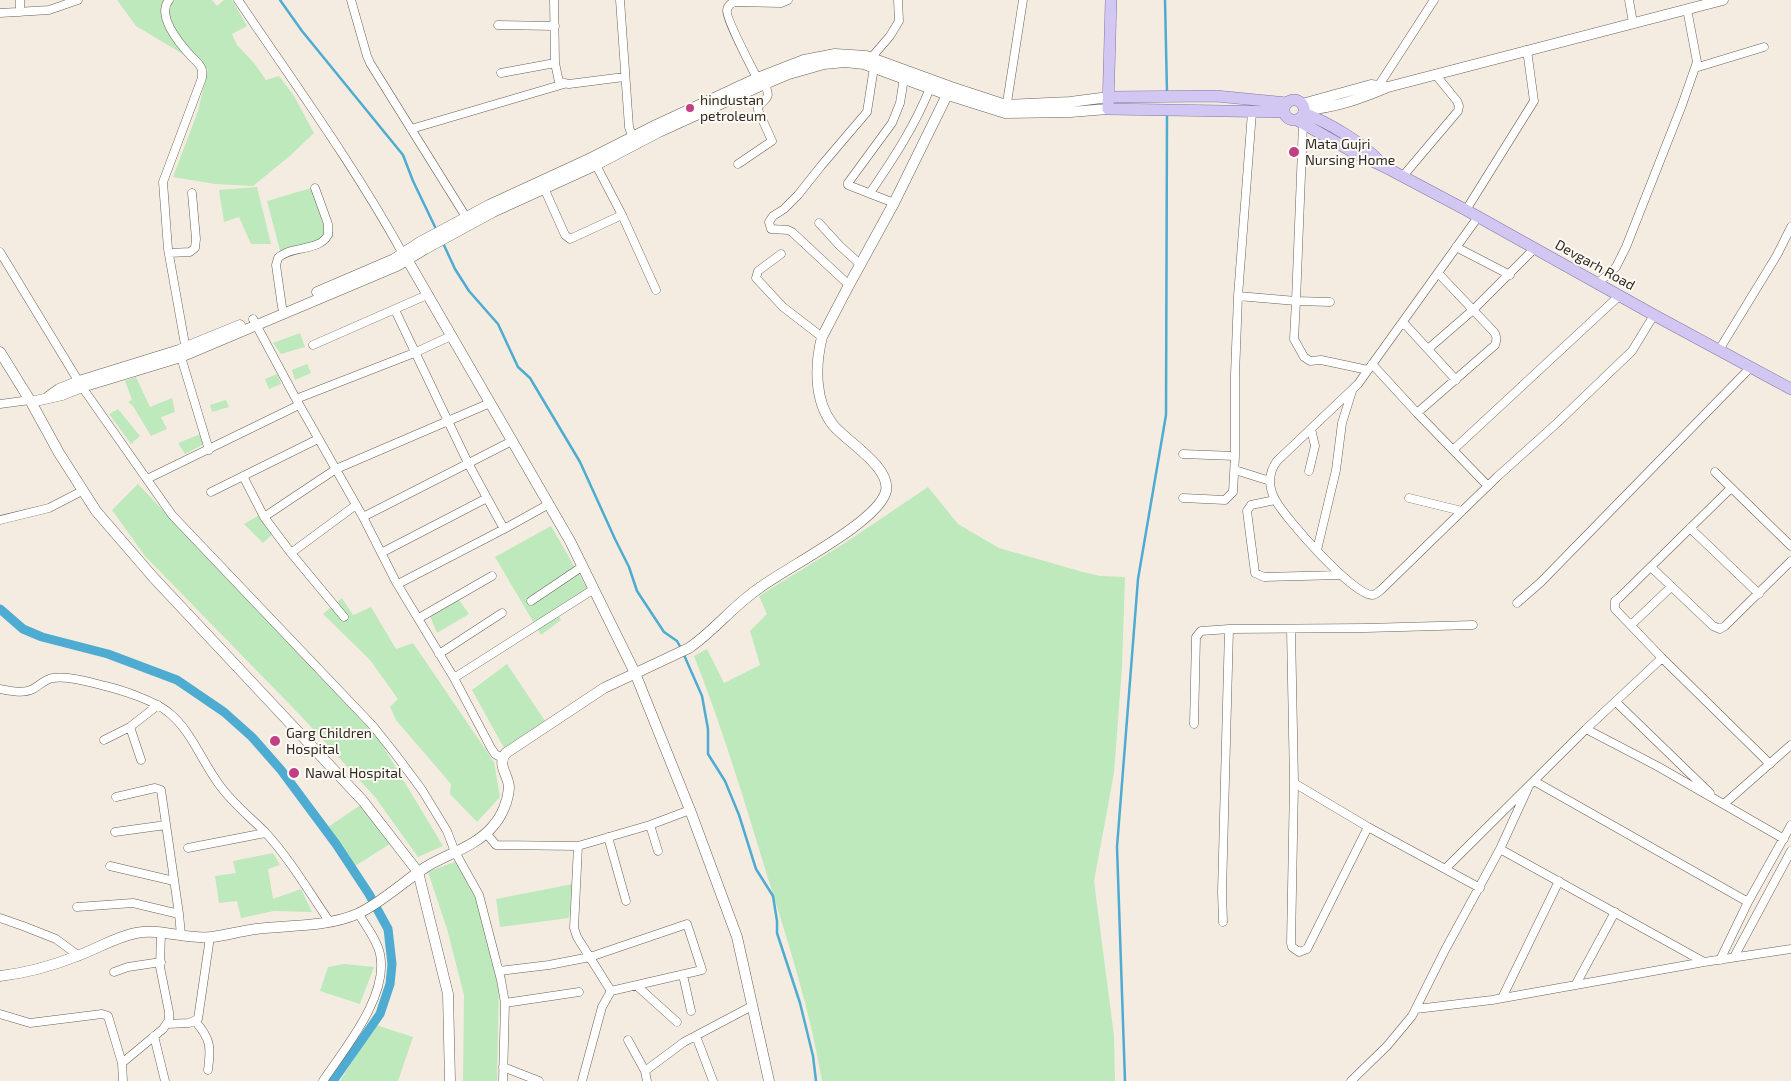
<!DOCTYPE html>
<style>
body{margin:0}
canvas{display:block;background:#f4ece0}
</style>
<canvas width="1791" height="1081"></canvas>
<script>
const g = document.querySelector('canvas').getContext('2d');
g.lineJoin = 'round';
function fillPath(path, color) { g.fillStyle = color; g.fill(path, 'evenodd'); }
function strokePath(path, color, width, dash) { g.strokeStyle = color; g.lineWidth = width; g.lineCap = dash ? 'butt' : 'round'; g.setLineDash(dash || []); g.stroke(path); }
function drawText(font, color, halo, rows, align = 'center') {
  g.font = font + ' "Exo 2",sans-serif'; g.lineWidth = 4; g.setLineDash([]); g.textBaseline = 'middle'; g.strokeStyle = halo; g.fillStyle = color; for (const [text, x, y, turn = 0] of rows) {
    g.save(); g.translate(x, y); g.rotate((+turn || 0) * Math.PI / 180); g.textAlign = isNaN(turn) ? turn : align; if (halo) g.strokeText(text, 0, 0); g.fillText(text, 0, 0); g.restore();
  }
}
fillPath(new Path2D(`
 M117,0h95l5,6 7,-6h8l15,26 -15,8 5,11 17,18 12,17 13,-4 15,20 20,37 -23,22 -38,31 -38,-2 -42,-7 25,-66 10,-42 -72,-43z
 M318,186l16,51 -53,17 -14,-53z
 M257,187l14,57h-20l-12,-27 -15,5 -5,-32z
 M300,333l5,14 -24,7 -8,-11z
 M307,364l4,9 -16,7 -3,-10z
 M277,374l4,10 -12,5 -4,-10z
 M136,377l14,30 22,-9 3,14 -14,5 6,12 -16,7 -18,-30 -5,-4 4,-2 -7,-19z
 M226,400l3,7 -17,5 -2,-7z
 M118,409l22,27 -9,8 -22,-30z
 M201,434l3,10 -19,10 -7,-11z
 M138,484l240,254 65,108 -25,11 -43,-60 -74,-81 -156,-160 -33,-46z
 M928,487l30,37 41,24 84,24 17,4 25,1 -3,90 -8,106 -20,108 20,155 1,45h-293c-12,-71 -34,-140 -56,-209 -22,-73 -44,-145 -72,-216l13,-7 17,34 36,-18 -10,-34 17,-17 -8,-18 86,-53z
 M263,513l14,17 -14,13 -19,-19z
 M551,526l37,64 -33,22 6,8 -20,15 -46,-78z
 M342,598l11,17 18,-8 25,42 17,-6 81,119 6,35 -23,25 -27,-28 1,-10 -55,-64 -6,-13 8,-8 -28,-39 -47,-46z
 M459,600l10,14 -32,19 -7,-17z
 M507,664l38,57 -41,27 -32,-58z
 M365,802l28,40 -38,24 -27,-39z
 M273,853l7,12 -12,4 5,30 28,-10 11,23 -38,-1 -33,7 -4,-17 -18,2 -4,-27 21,-3 -3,-12z
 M457,861l21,42 21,78 -2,100h-34l1,-86 -17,-66 -19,-57z
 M573,884l-4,34 -69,9 -4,-28z
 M344,964l30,3 -14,37 -40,-13 8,-24z
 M376,1025l37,12 -15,44h-58z`), '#bee9bc');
strokePath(new Path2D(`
 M280,0l22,31 101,124 10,26 24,50
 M1165,0l2,93
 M443,243l12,26 14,22 29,33 20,43 12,11 50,84 35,77 14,28 8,24 27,41 13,9 5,9
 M684,655l18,41 6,33v25l17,27 14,34 17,54 17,27 4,25v12l23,70 13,53 3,25
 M1125,1081l-8,-234 21,-268 28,-164 1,-301`), '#4eabd1', 2.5);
strokePath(new Path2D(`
 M0,609l23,20 19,8 66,17 69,26 47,32 28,25 29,33 55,74 33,50 19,35 4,35 -2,20 -10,30 -47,67`), '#4eabd1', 9);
const street = new Path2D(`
 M169,0c-13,15 10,43 21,55 4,5 10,8 12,15 0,3 0,5 0,8l-39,104 5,67 18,101
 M238,0c56,83 116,165 165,254
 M351,0l16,56 3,7 96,154
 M554,0l1,63 4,19 10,2 55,-7
 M620,0l9,127 5,15
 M1629,0l4,23
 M20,12v-12
 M0,13l49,-3 29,-10
 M498,25l57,1
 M871,58l19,-22 9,-15 -1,-21
 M1695,68l69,-21
 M501,73l54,-10
 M757,78c-5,-10 -32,-61 -30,-68 1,-5 4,-7 8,-8l46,1 7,-3
 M1379,85l55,-85
 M1006,109l17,-109
 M411,129l153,-45
 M738,164l34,-23 -14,-31v-3c9,-11 13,-7 7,-23
 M596,165l26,50 34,75
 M1403,176l55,-65 1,-5 -2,-5 -22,-27
 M544,188l21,47 5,4 52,-24
 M870,193c23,-34 45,-67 60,-105
 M894,203l-46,-18v-2l44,-60 8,-20 4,-25
 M1466,210l68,-109 -7,-51
 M1478,217l-120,167 -81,77c-9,12 -9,27 -1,40 10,18 76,93 96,94 4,0 7,-4 10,-6l115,-112 60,-54 75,-72 22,-36
 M819,223l21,23 21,19
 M1456,247l54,28
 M0,252l82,135 90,128 201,211 23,29 26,35 25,41 8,21 24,43 22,85 4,23 -2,78
 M169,253l21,-1 5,-4 1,-9 -4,-46
 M781,254l-23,17 -2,7 27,29 39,30
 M1597,284l19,-17 10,-20 56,-142 15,-43 -10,-53
 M849,285l-57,-53 -4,-2 -17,-1 -2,-7 4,-6 11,-7 14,-14 23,-29 46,-54 7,-45
 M1238,296l58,5 7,-177
 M1330,302l-34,-1 -2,38 10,18 6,4 11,-1 47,10
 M282,307l-6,-42 2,-7c13,-13 41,-6 50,-23v-11l-13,-36
 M395,310l73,153 36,66
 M253,319l43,80 67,118 33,65 58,96 37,70 4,6 7,4
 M1403,322l53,58
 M313,345l114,-50
 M1428,349l45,-39 61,-61
 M1719,350l58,-95 14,-28
 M181,357l28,93
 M1372,364l45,49 71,73
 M296,399l118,-46 37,-17
 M0,404l30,-4
 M1417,413l78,-68c2,-6 2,-9 -1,-13l-56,-59
 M1453,450l166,-154
 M1183,454l52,2
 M1235,470l35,11
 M1309,471l6,-25 -4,-17
 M1715,472l76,74
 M243,476l21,41 27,36 53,64
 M147,479l152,-74
 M1731,488l-112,110 -4,3v8l47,49 108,106
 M211,492l107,-53
 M1183,498l42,2 8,-8 2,-36v-81l3,-79 14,-184
 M1409,498l53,13
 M1275,500l-24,5 -4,6 8,62 9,4 76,-2
 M264,517l72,-48 154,-66
 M363,517l149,-76
 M0,520l49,-12 33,-17
 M1690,528l69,66
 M1317,550l19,-80 6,-47 10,-32
 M291,553l65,-48
 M381,553l106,-55
 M1651,567l62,59 7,3 5,-3 66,-65
 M398,584l106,-55 45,-25
 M531,601l52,-35
 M1517,603l24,-21 210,-215
 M419,618l73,-42
 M1631,625l40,-38
 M1291,629l3,154 -3,160 1,4 7,5 8,-3 61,-122
 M439,654l63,-41
 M454,678l140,-89
 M0,689c11,2 23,5 33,0 7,-4 12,-10 20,-11 16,-2 37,4 52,8 17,4 50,15 63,26 23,18 33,48 50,71 13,19 31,33 47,49 25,27 44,60 64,89
 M1616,702l94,91
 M1194,724l2,-87 5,-6 28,-2 137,-1 107,-3
 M130,727l11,33
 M1586,729l71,37 127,73
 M104,740l26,-13 28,-22
 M1534,781l214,121
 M1294,783l74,44 112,61
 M116,797l39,-9 6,2 18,124
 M1724,804l67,-59
 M650,825l8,26
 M115,832l51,-7
 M486,833l10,12 82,1 72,-21 40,-15
 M608,837l18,64
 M578,846l-4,82 3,9 34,54
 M188,848l77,-15
 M1500,849l204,113
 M110,866l64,15
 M1445,869l141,-140 76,-71
 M77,907l56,-4 46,11 2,21
 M0,918l23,8 33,13 23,17
 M1223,922l-1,-30 7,-263
 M1734,957l57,-106
 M1720,960l28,-58 43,-77
 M499,971l50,-6 41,-8 97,-33 15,46 -91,21 -9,16 -20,74
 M114,972l14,-5 33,-5
 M683,975l8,36
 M1576,984l39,-72
 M637,986l40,36
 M1502,998l57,-117
 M505,1003l74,-11
 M1416,1009l76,-9 212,-38 87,-13
 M0,1014l30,9 72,-9 6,2 14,47 1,18
 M195,1021c16,18 16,26 13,49
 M167,1024l22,-1 9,-4 12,-82
 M154,1036l11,45
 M696,1036l17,45
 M628,1040l17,31 2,10
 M122,1063l41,-34 6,-9v-8l-9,-45 1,-35
 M503,1067l36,14
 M645,1071l39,-29 68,-36
 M323,1081c22,-33 66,-85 57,-127 -3,-14 -14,-28 -22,-41
 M1351,1081l36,-35 25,-30 33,-66 55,-101 28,-61`);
const secondary = new Path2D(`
 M1302,104l69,-19 16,2
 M1304,110c30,-2 56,-11 84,-23l335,-87
 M404,254l166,287 65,132 55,137 47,127 32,144
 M317,292l77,-33 26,-17 69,-37 102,-47 65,-33 99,-46 49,-19 31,-6 31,2 85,31 55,18 64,-3 39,-5
 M0,352l31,50 28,51 37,58 57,66 210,224 55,71 30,122 2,87
 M48,397l11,-8 20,-8 100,-31 61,-25
 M31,402l31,-7 20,-8 99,-30 216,-91 28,-17 68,-37 103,-47 63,-33 99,-45 31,-13 35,-10 21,-2 19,2 84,31 57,18 65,-1 38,-3
 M0,976c26,-3 52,-10 77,-20 20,-7 38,-19 59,-23 26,-5 51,7 76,4 15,-2 29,-6 44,-8 33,-4 71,-2 101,-15 23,-10 47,-33 69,-47 21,-13 51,-21 67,-41 9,-10 15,-25 16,-38 0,-13 -13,-23 -3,-35l98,-65 85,-40c25,-17 44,-42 69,-59 27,-21 121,-67 128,-98 5,-24 -40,-50 -53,-66 -19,-24 -18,-60 -11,-88l27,-52 45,-82 57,-116`);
const primary = new Path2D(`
 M1111,0l-3,109 176,3
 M1109,97l107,-1 71,7
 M1284 110a10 10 0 1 1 20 0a10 10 0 1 1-20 0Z
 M1304,113c25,10 58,29 76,49
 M1297,120l56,32 32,15 81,43 188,105 137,74`);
strokePath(street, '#6a6259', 9);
strokePath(secondary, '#6a6259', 11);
strokePath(primary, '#8577a5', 12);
strokePath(street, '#fff', 8);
strokePath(secondary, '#fff', 10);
strokePath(primary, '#d2c6f2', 11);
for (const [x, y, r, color] of [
 [690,108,5,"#c23f86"],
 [1294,152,6,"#c23f86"],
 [275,741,6,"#c23f86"],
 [294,773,6,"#c23f86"]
]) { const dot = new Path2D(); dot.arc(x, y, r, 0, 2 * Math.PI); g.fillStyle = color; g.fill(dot); strokePath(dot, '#fffaf3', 2); }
drawText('14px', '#2d2a26', '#fffaf3', [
 ["hindustan",700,100],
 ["petroleum",700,116],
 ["Mata Gujri",1305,144],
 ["Nursing Home",1305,160],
 ["Garg Children",286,733],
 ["Hospital",286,749],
 ["Nawal Hospital",305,773]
], 'left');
drawText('14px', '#2d2a26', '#fffaf3', [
 ["Devgarh Road",1595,265,29]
]);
</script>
